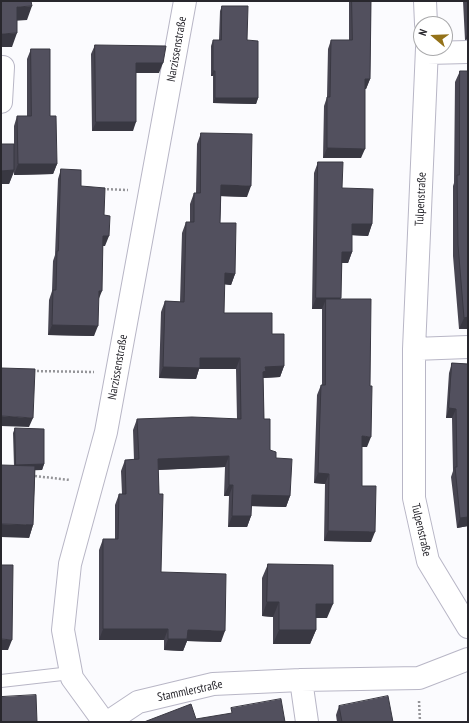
<!DOCTYPE html>
<meta charset="utf-8">
<style>
body{margin:0}
#map{position:relative;width:469px;height:723px;overflow:hidden;background:#fbfbfe;font-family:"PT Sans Narrow",sans-serif}
canvas{display:block}
.frame{position:absolute;inset:0;border:2px solid #28272d;pointer-events:none}
.north{position:absolute;left:413px;top:16px;width:40px;height:40px;box-sizing:border-box;background:#fff;border:1px solid #a9a9ab;border-radius:50%;rotate:289deg;font-size:11px;font-weight:700;line-height:16px;text-align:center;color:#28272d}
.north::after{content:'';display:block;margin:auto;width:14px;height:18px;background:#947219;clip-path:polygon(50% 0,100% 100%,50% 72%,0 100%)}
</style>
<div id="map">
<canvas width="469" height="723"></canvas>
<div class="frame"></div>
<div class="north">N</div>
</div>
<script>
const g = document.querySelector('canvas').getContext('2d');
g.lineJoin = 'round';
function strokePath(path, color, width, dash) { g.strokeStyle = color; g.lineWidth = width; g.lineCap = dash ? 'butt' : 'round'; g.setLineDash(dash || []); g.stroke(path); }
function fillPath(path, color) { g.fillStyle = color; g.fill(path, 'evenodd'); }
function drawText(font, color, halo, rows, align = 'center') {
  g.font = font + ' "PT Sans Narrow",sans-serif'; g.lineWidth = 4; g.setLineDash([]); g.textBaseline = 'middle'; g.strokeStyle = halo; g.fillStyle = color; for (const [text, x, y, turn = 0] of rows) {
    g.save(); g.translate(x, y); g.rotate((+turn || 0) * Math.PI / 180); g.textAlign = isNaN(turn) ? turn : align; if (halo) g.strokeText(text, 0, 0); g.fillText(text, 0, 0); g.restore();
  }
}
const lane = new Path2D(`
 M1,681l70,-8`);
const street = new Path2D(`
 M425,1l1,23
 M427,48l-13,301v149l14,63 40,66
 M427,53l41,-1
 M1,67h2l-2,35
 M414,349l54,-2
 M301,680l6,42
 M104,722l-32,-44 -9,-48 7,-66 36,-132 79,-431
 M108,722l30,-20 75,-18 88,-4 118,-2 49,-19`);
strokePath(lane, '#b8b6c6', 14);
strokePath(street, '#b8b6c6', 24);
strokePath(new Path2D(`
 M103,189l25,1
 M33,371l61,1
 M35,476l35,4
 M419,701l1,21`), '#949498', 2.5, [2, 2]);
strokePath(lane, '#fff', 12);
strokePath(street, '#fff', 22);
fillPath(new Path2D(`
 M349,1h22l-1,78 -4,10h-1l-4,69h-38l1,-52 3,-9 1,-48 3,-9h18z
 M463,1h5v38l-3,1z
 M222,6l25,34 11,58 -2,6 -43,-1v-27h-2v-30l2,-6h6l1,-29z
 M95,45l64,28h-23l-3,58h-41l-1,-77z
 M31,49l19,67 7,48 -4,10 -39,1v-3l-5,12h-8v-40l13,3v-21l3,-10h10v-57z
 M460,71h8v258h-9l-6,-73v-70l1,-3 1,-101z
 M201,133l46,64 -26,-1 -1,27 15,51 -4,11 -7,-1v29l48,21 12,32 -4,11 -17,1 1,41 6,31 6,8 14,38 -4,11 -35,-1v10l-4,11h-19l1,-31h-5l1,-29 -67,3 3,102 60,70 -34,-1 -4,10 -19,-1v-10h-65v-90l4,-11h12v-34l4,-11h3l-1,-23 4,-11h9l-1,-30 4,-11h100l-1,-50h-37l-3,10 -37,-1 2,-66 4,-11 15,1 2,-69 4,-11h4v-18l4,-11h2l1,-49z
 M318,162l24,26 30,36 -4,12 -16,-1v17l-4,11h-6l-2,36 27,148h-5v39l9,56 -47,-1 1,-57 -11,-1 3,-88 4,-10h1v-76h-10l2,-136z
 M61,169l20,17 23,29 1,31h-2l-5,54 -4,36 -46,-1 1,-35 3,-9 1,-30 2,-6 3,-76z
 M452,363l16,1v162l-11,2 -6,-51 2,-6 -1,-53h-6l3,-45z
 M15,428l29,36 -2,6h-7l-2,55 -4,13 -15,-72 -1,-33z
 M268,564l59,54h-11v12l-6,14h-37v-27l-11,-1v-38z
 M339,706l54,16h-56l-1,-7z`), '#474551');
fillPath(new Path2D(`
 M32,6l-5,14 -15,1 5,-14z
 M468,32v7l-3,1z
 M17,33l-5,14h-11v-13z
 M136,63h27l-4,10h-26z
 M213,71h2l-2,5h-2z
 M365,79h5l-4,10h-4z
 M215,98h43l-2,6 -43,-1z
 M96,122h40l-3,9h-41z
 M327,148l38,1 -4,9h-38z
 M18,164h39l-4,10 -39,1z
 M14,170l-5,14h-8v-13z
 M221,185l30,1 -4,11 -30,-1z
 M352,224h20l-4,12 -20,-1z
 M103,236h6l-4,10h-6z
 M342,252h10l-4,11h-10z
 M225,273l10,1 -4,11 -10,-1z
 M99,291h3l-4,10z
 M316,298h25l-4,11 -11,-10 -4,10h-10z
 M468,317v12h-9l5,-11z
 M52,325l46,1 -4,10 -46,-1z
 M200,358h40l-4,11h-37l-3,10 -37,-1 4,-11z
 M284,366l-4,11 -17,1 -4,5 6,-16z
 M449,408l7,1 -4,9h-6z
 M1,416l32,2 -4,9 -28,-1z
 M362,436l9,1 -4,10h-8z
 M229,456l-4,11 -71,3 4,-11z
 M44,464l-2,6 -28,1 2,-6z
 M318,473l11,1 -4,10 -11,-1z
 M229,485h4l-4,11h-5z
 M252,495l38,1 -4,11 -38,-1z
 M232,516h19l-4,11h-19z
 M468,517v9l-11,2 3,-10z
 M1,524l32,1 -4,13 -28,-1z
 M328,531l47,1 -4,10 -47,-1z
 M267,602h12l-6,15 -11,-1z
 M316,604h17l-6,14h-17z
 M103,629h65l-4,11h-65z
 M188,630l37,1 -4,11 -34,-1 -4,10 -19,-1 4,-11z
 M279,630h37l-6,14h-37z
 M1,639l11,1 -4,10h-7z`), '#393842');
const building = new Path2D(`
 M1,1h30l1,5 -15,1v26l-16,1z
 M352,1h19l-1,78h-5v70l-38,-1v-51h3l1,-57h21z
 M222,6h26l-1,34 11,1v57h-43v-27h-2v-31h8z
 M95,45l71,1 -3,17h-27v59h-40z
 M31,49h19v67h6l1,48h-39l-1,-48h14z
 M460,71h8v246l-4,1 -6,-73 -1,-70h2z
 M201,133l51,1 -1,52 -30,-1 -1,38h16l-1,51 -10,-1 -1,40h48v21h12v32l-19,1 1,4 -3,1 1,47h6v31l6,2v6l16,1 -2,37 -38,-1 -1,21h-19l1,-31h-4v-29l-71,3 1,35h4l-2,78 65,2 -1,57 -37,-1 -1,9h-19v-10h-65v-90h15l1,-45h7l-1,-34 14,-1 -2,-40 55,-2 49,2 -1,-61h-40v10l-37,-1 2,-66 19,1 2,-80h8v-29h6z
 M1,144h13v26l-13,1z
 M318,162h25l-1,26 31,1 -1,35h-20v28h-10l-1,46h-25z
 M61,169l20,1v16l24,2 -1,27 6,1 -1,20h-6l-1,55h-3l-1,35 -46,-1 1,-35h3l1,-39h1z
 M326,299h45l-1,87h2l-1,51 -9,-1v50h14l-1,46 -47,-1 1,-57 -11,-1 3,-88h4z
 M452,363l16,1v153l-8,1 -5,-51h2l-1,-58 -7,-1z
 M1,368l34,1 -2,49 -32,-2z
 M15,428l29,1v35l-28,1z
 M1,465l34,1 -2,59 -32,-1z
 M268,564l65,1v39h-17v26h-37v-28h-12z
 M1,565h12l-1,75 -11,-1z
 M36,695l1,27h-36v-25z
 M388,696l5,26h-51l-3,-16z
 M281,699l4,23h-141l47,-18 5,15 36,-6 -1,-5z`);
fillPath(building, '#52505e');
strokePath(building, '#393842', 1);
drawText('12px', '#28272d', '#fff', [
 ["Narzissenstraße",177,49,-80],
 ["Tulpenstraße",421,199,-87],
 ["Narzissenstraße",118,367,-80],
 ["Tulpenstraße",421,530,77],
 ["Stammlerstraße",190,691,-12]
]);
</script>
